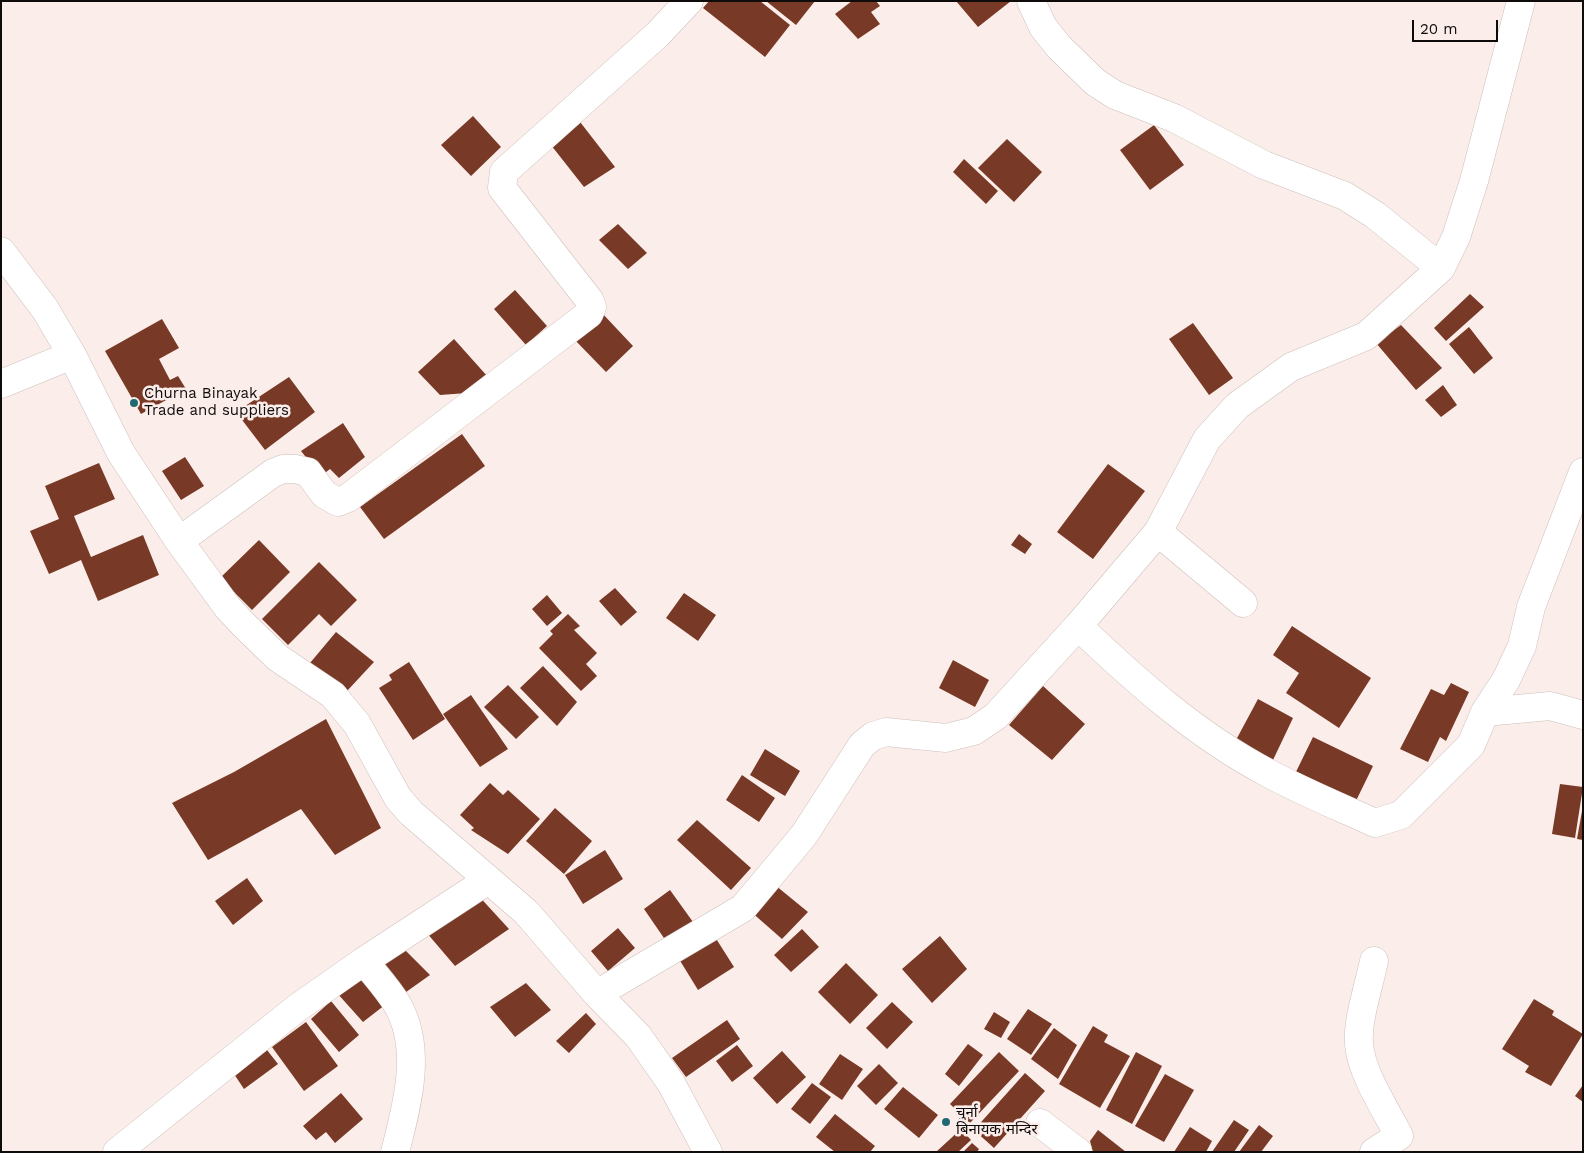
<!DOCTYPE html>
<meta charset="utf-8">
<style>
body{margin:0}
#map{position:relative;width:1584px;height:1153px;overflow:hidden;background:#fbede9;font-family:"Work Sans",sans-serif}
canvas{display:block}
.frame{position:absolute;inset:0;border:2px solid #0f0b0a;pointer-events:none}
.scale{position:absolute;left:1412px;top:20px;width:86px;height:22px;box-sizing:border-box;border:2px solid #0f0b0a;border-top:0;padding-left:6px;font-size:15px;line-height:18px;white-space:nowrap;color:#0f0b0a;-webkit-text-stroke:4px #fbede9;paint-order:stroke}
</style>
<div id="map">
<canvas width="1584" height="1153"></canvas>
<div class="frame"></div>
<div class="scale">20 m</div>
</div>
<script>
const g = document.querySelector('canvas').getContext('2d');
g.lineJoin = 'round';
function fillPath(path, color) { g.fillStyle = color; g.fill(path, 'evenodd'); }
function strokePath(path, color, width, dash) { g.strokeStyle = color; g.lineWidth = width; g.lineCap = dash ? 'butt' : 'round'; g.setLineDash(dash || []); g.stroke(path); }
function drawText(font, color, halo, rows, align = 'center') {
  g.font = font + ' "Work Sans","Noto Sans Devanagari",sans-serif'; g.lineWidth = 5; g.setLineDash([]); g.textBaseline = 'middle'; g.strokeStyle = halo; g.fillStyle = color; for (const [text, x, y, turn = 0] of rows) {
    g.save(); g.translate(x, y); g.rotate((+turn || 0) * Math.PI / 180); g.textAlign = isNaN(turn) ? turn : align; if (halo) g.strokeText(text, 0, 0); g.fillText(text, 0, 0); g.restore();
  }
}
fillPath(new Path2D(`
 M709,1h51l30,24 -25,32 -62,-49z
 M766,1h49l-19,24z
 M852,1h24l4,5 -9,6 9,12 -22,15 -23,-25z
 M956,1h55l-33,26z
 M473,116l28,31 -30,29 -30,-31z
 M577,118l38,49 -31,20 -37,-47z
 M1154,125l30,40 -34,25 -30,-40z
 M1007,139l35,33 -28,30 -36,-34z
 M964,159l34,32 -12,13 -33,-32z
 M618,224l29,29 -19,16 -29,-29z
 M515,290l32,36 -21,19 -32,-36z
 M1470,294l14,13 -38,34 -12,-13z
 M601,312l32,34 -27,26 -33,-34z
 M162,319l17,29 -20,11 11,21 8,-4 8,13 -45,25 -36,-63z
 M1193,323l40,55 -24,17 -40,-56z
 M1401,325l41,43 -26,22 -40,-47z
 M1469,327l24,31 -19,16 -25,-30z
 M454,339l34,38 -21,16 -27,2 -22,-23z
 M289,377l26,35 -50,38 -29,-38z
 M1443,385l14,20 -16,12 -16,-17z
 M343,423l22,34 -26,21 -9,-9 -9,7 -20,-25z
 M462,434l23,32 -101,73 -24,-32z
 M185,457l19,29 -23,14 -19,-29z
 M99,463l16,36 -41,17 17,41 52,-22 16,40 -61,26 -17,-41 -32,14 -19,-43 29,-12 -14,-33z
 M1108,464l37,27 -52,68 -36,-27z
 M1019,534l13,10 -7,10 -14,-9z
 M259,540l31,32 -38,38 -32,-32z
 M319,562l38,38 -26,26 -12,-12 -31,31 -26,-26z
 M615,588l22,24 -16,14 -22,-25z
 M684,593l32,22 -18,26 -32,-23z
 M547,595l15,18 -15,13 -15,-17z
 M568,614l12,12 -6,4 23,23 -11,11 11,12 -16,15 -42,-43 14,-14 -3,-3z
 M1292,626l79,52 -32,50 -53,-35 13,-20 -26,-18z
 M336,632l38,30 -27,29 -37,-28z
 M953,660l36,20 -14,27 -36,-19z
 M409,662l36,57 -32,21 -34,-52 13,-8 -3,-5z
 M543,666l34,36 -20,24 -37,-38z
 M1451,683l18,9 -23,49 -6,-4 -12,25 -28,-13 31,-60 13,6z
 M508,685l31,32 -23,22 -32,-32z
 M1043,686l42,38 -33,36 -43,-35z
 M471,695l37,54 -28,18 -37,-53z
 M1258,699l35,19 -20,42 -37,-20z
 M326,719l55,109 -46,27 -34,-46 -93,51 -36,-57 62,-31z
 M1313,737l60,29 -20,41 -60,-29z
 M765,749l35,22 -15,25 -35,-21z
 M742,775l33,23 -16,24 -33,-22z
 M490,783l13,12 5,-5 32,29 -32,35 -37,-24 3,-2 -14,-13z
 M1560,784l23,3 -8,51 -23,-4z
 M555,808l37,33 -28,33 -38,-33z
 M1582,811h1v29l-6,-1z
 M697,820l54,48 -20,22 -54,-50z
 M605,850l18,29 -40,25 -18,-29z
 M247,878l16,23 -30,24 -18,-24z
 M775,885l33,27 -26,27 -33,-29z
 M670,890l23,32 -27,19 -22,-32z
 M476,893l33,36 -54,37 -29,-34z
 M618,928l17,20 -27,23 -17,-20z
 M802,929l17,18 -28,25 -17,-17z
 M940,936l27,33 -35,34 -30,-34z
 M715,937l19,30 -36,23 -19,-31z
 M402,947l28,28 -31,22 -25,-28z
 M846,963l32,32 -28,29 -32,-32z
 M367,971l23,30 -27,21 -26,-29z
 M526,983l25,27 -36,27 -25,-30z
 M1534,999l20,12 -2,4 31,19 -32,52 -26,-14 4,-6 -27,-17z
 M331,1001l28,34 -20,17 -28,-33z
 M892,1002l21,20 -26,27 -21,-21z
 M1028,1009l24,15 -21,31 -24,-16z
 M994,1012l16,10 -9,16 -17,-9z
 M586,1013l10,11 -27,29 -13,-12z
 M727,1020l13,19 -54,38 -14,-19z
 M306,1022l32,44 -34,25 -32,-44z
 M1093,1026l15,9 -4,7 26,14 -30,52 -41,-24z
 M1054,1028l23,17 -19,34 -27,-20z
 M968,1044l15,11 -24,31 -14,-12z
 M737,1045l16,21 -21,16 -16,-21z
 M267,1050l11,14 -34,25 -10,-15z
 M782,1051l24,26 -29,27 -24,-26z
 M999,1052l20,19 -49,52 -20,-19z
 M1136,1052l26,14 -30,58 -26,-14z
 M840,1054l23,15 -21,31 -23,-16z
 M879,1064l19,19 -22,22 -19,-19z
 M1025,1073l20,18 -51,57 -20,-18z
 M1165,1074l29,16 -30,52 -29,-16z
 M812,1083l19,14 -21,27 -19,-15z
 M1583,1085v17l-8,-6z
 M903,1087l35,28 -19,23 -35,-29z
 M341,1093l22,26 -28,24 -9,-11 -10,8 -13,-14z
 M835,1114l40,32 -5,6h-35l-19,-15z
 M1234,1120l15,10 -15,22h-22z
 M1259,1125l14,11 -12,16h-22z
 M1190,1127l22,14 -6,11h-32z
 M961,1129l10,11 -13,12h-22z
 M1098,1130l28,22h-33l-3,-11z
 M972,1143l7,6 -2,3h-14z`), '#793927');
const minor = new Path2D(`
 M1031,1l12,26 16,20 36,35 20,13 59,23 90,47 81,31 30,19 66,53
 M1,251l44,58 27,46 49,98 58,88 49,67 16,17 34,33 55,37 24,29 41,74 13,15 115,99 71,82 41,42 33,47 37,69
 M1,384l71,-29
 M1158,532l85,71
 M179,541l94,-68 10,-4h12l13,3 16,22 14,8 10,-4 241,-184 3,-7 -2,-6 -88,-113 2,-16 153,-137 32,-34
 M1078,626c58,55 118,109 190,147 35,19 72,34 107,50l26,-8 70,-70 14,-33 21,-32 16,-34 9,-39 52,-135
 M1485,712l65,-6 33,9
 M364,961c11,14 24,28 33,43 26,44 10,102 -2,148
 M597,994l146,-86 61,-73 58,-90 11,-9 13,-4 60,6 28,-7 22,-15 82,-90 80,-94 49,-93 30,-33 54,-39 75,-31 75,-68 15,-31 18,-56 47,-180
 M1040,1123l38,29
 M117,1152l180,-144 67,-47 124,-81
 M1374,1152l25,-16c-13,-26 -38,-63 -40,-92 -2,-24 10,-58 15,-83`);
strokePath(minor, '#cdc0bc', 29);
strokePath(minor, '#fff', 28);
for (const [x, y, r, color] of [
 [134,403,5,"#1f6973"],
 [946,1122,5,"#1f6973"]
]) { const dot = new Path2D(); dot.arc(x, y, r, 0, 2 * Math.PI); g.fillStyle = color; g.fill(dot); strokePath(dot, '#fbede9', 2); }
drawText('15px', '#0f0b0a', '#fbede9', [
 ["Churna Binayak",144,394],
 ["Trade and suppliers",144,411],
 ["चुर्ना",956,1113],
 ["बिनायक मन्दिर",956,1130]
], 'left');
</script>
